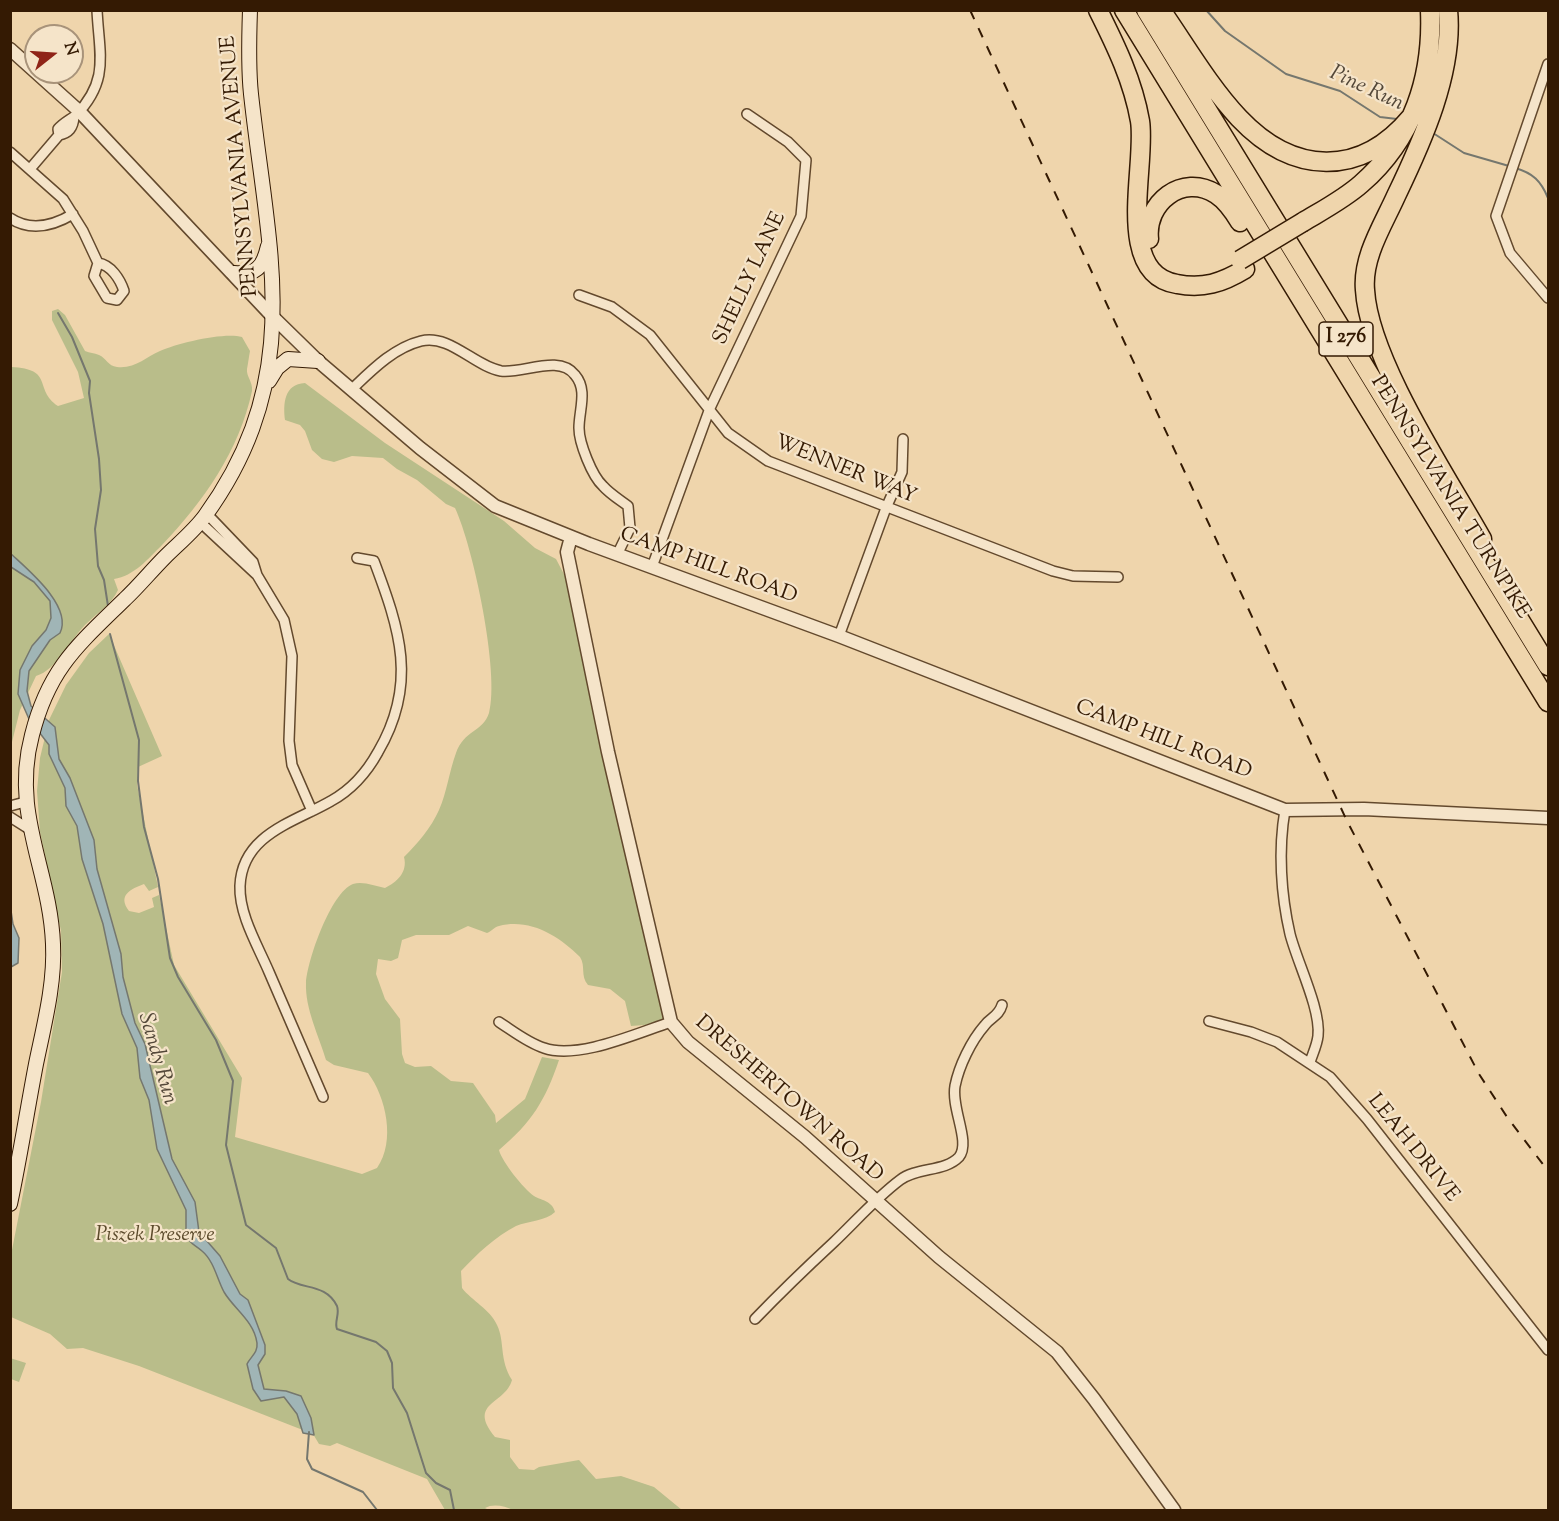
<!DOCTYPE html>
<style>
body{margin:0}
#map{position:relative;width:1559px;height:1521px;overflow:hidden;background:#efd5ac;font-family:"Sorts Mill Goudy",serif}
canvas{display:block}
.frame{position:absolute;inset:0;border:12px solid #341a03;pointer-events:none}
.north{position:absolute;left:24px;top:24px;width:60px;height:60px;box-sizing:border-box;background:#f5e4c9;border:2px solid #a8937a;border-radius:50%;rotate:73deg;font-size:16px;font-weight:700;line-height:24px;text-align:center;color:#341a03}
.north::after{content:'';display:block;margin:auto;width:21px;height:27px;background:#8f2418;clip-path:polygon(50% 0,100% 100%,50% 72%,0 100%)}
</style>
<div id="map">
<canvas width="1559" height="1521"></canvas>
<div class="frame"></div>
<div class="north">N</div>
</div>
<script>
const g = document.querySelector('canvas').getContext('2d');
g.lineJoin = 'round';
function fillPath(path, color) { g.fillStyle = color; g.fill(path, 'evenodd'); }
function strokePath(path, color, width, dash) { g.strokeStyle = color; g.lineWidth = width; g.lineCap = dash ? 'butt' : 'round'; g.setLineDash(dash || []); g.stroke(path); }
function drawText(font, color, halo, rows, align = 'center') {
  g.font = font + ' "Sorts Mill Goudy",serif'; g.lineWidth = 4.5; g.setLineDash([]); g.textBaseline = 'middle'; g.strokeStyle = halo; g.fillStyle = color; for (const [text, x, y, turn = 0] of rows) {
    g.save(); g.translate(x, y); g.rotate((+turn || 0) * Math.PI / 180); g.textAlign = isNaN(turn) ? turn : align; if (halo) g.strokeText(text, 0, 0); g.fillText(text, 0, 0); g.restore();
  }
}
fillPath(new Path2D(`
 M58,309l7,6 20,36c5,2 9,2 14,4 7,3 9,11 18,12 18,2 29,-10 43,-16 18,-8 64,-19 82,-14l8,14c-1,5 -2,13 -3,18 -1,7 6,13 5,22 -13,60 -48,110 -90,154 -14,14 -28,31 -48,34l4,11c-6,14 -22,24 -33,35 -15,15 -28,45 -49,51l-16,34 -9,36v-379c44,2 22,22 47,39l26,-8 -6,-26 -26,-52v-9z
 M305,383l80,60 119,78 31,27 21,11 10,19 99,440 -7,6 -27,2 -6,-25 -15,-12 -22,-4c-8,-9 -2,-19 -8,-28 -21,-21 -50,-39 -81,-31 -5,1 -7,5 -12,7l-19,-7 -19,9h-33l-14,5 -4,18 -7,3 -13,-2 -2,15 9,25 15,20 2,35 3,9 10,4 16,-1 20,15 22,2 22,32 1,8 29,-24 17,-42 17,3c-14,41 -27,62 -60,90 3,12 25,39 35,46 9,5 18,5 21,16 -9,9 -27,9 -39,14 -20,10 -40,29 -55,45l1,17c10,13 28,21 35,37 8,16 2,35 15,55 -7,25 -45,22 -17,57l15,3v17l9,12 15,1 5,-3 40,-7 17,19 25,-3 33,11 28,23h-169c-8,-4 -20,-7 -28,-2l4,2h-44l-18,-31 -90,-36 -7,3 -11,-2 -6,-10 -174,-68 -56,-18 -16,1 -17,-15 -39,-17v-62l30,-153 21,-130 -1,-41 -21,-99 -3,-41 3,-33 9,-38 17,-35 23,-32 20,-19 53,122 -24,11 -1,18 21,102 -9,4 -5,-7c-13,5 -27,11 -15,27l10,2 15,-6 -2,-9 7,-3 15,70 68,113 -7,59 127,37 15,-6c19,-27 9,-71 -9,-95l-34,-8 -8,-5c-7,-24 -21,-51 -20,-77 1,-22 25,-91 47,-99 10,-3 22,2 32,4 12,-6 23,-16 19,-31 14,-14 27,-29 35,-47 8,-18 10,-38 17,-57 8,-23 27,-21 33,-40 11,-40 -16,-167 -34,-205l-9,-4 -29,-24 -20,-11 -14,-11 -31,-2 -18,6 -12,-3 -10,-9 -7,-19 -5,-6 -15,-5c-2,-16 -1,-36 20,-37z
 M10,1358l16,5 -7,19 -8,-3z`), '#b9bd8a');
const water = new Path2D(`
 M10,553c17,16 63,53 50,80l-10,7 -21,31 -2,20 4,15 24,21 4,32 11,19 24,62 3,29 24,85 2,23 12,46 10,21 27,115 23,43 4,30 21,24 20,38 8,6 17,45v9l-7,11 6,24 22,2 15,5 10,22 3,17 -11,-2 -6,-19 -13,-17 -23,4 -8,-12 -6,-25c4,-8 11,-11 10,-21 -3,-22 -23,-34 -33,-51 -7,-13 -10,-31 -22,-41 -6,-6 -13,-7 -16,-16v-25l-29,-61 -8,-49 -9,-22 -3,-30 -15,-34 -19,-90 -21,-65 -5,-33 -11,-20 -1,-18 -16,-34v-9l-20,-26 -11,-25 2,-24 12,-24 14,-16 5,-12 -1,-17 -16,-19 -23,-15z
 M10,904l3,20 6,14 -1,25 -7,4z`);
fillPath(water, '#a0b5b6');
strokePath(water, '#75776e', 1.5);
strokePath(new Path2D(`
 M1206,10l19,21 61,43 54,17 40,26 17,2
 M1433,133l31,20 45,13
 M1515,168c18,5 26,13 33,30
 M58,313l14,24 18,44 -1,12 10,66 2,31 -6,39 3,37 6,14 4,26
 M110,634l29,106 -1,41 6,46 14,52 12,79 8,19 38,63 17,41 -7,64 20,80 30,23 12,31c14,11 38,4 49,27 3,8 -3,16 0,23l39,13 11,9 5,12 1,25 14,25 19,60 10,10 14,7 4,20
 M309,1432l-2,27 5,10 51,23 14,18`), '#75776e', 2);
const minor = new Path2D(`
 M1548,64l-52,152 14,37 38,45
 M59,135l-1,-6c6,-7 12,-9 18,-14 34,-35 23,-61 21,-105
 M10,152l53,47 20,32 15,32
 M30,169l29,-34c10,-2 14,-7 15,-18
 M10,218c21,14 43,8 63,-4
 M98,263c13,2 22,16 26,28l-7,9 -10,-2 -13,-22z
 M579,295l33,12 38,28 78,98 40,28 285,110 20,5 45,1
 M351,390c20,-19 42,-42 70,-49 29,-7 53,25 80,30 22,3 58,-17 74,4 13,15 4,35 4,53 0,15 13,48 24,58 7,8 17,14 25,20l2,22 -13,27
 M207,514l46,48 4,13 27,45 8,36 -3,85 3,24 20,46
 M200,522l57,53
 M652,567l58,-159 91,-192 5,-56 -18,-18 -41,-28
 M839,636l47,-128 16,-36 1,-33
 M10,806l15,-4
 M1285,810c-7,40 -4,85 5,124 7,28 31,75 28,102 -1,9 -5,17 -8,26
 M10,817l19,12
 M1209,1021l42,11 26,10 53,35 37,42 181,231
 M499,1022c14,9 29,21 45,26 34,12 93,-15 127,-26
 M323,1097c-18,-42 -36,-83 -54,-125 -11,-26 -30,-57 -29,-86 2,-52 55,-64 91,-85 20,-11 36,-29 47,-49 40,-68 22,-122 -4,-191l-17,-3
 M755,1319c26,-27 52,-52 79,-77 22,-21 42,-44 66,-62 17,-13 45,-8 59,-23 12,-15 -8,-48 -4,-71 4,-20 16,-45 30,-61 6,-8 14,-9 17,-20`);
const tertiary = new Path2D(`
 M10,49l69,62 194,206 45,44 102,87 75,58 94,38 250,92 446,174 79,-1 184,9
 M571,537l-4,15 41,200 63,270 17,20 117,95 134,120 118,95 37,47 80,111`);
const secondary = new Path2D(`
 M234,273c22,2 29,-5 34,-27
 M269,381l8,-13 11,-9 30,2
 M10,1204c10,-47 17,-93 26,-140 8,-39 19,-80 17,-120 -3,-75 -42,-130 -21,-209 17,-67 46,-90 93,-136 14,-13 26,-28 40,-42 13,-13 29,-26 40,-41 102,-141 63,-265 46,-422 -3,-28 -2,-56 -1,-84`);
const motorway = new Path2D(`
 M1098,10c18,36 35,71 42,111 7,43 -27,153 37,163 26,5 45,-1 68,-15
 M1124,10l424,692
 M1146,10l402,656
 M1161,10c25,36 48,76 78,108 54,57 121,60 172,-1
 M1448,10c6,62 -26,132 -52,186 -13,29 -34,61 -31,94 4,70 81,185 117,249
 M1303,222c20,-12 41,-23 58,-38 52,-45 72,-107 69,-174
 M1149,239c-4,-36 33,-66 67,-45 11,7 18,18 24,28`);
strokePath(minor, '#63492d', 12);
strokePath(tertiary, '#63492d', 15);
strokePath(secondary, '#341a03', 16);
strokePath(motorway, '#341a03', 21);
strokePath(minor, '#f5e4c9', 9);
strokePath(tertiary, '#f5e4c9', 12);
strokePath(secondary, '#f5e4c9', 14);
strokePath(motorway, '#efd5ac', 18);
strokePath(new Path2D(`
 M970,10l377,811 132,253 28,43 41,54`), '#341a03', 2, [10, 10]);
const motorwayBridge = new Path2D(`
 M1240,260l63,-38`);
strokePath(motorwayBridge, '#341a03', 21, []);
strokePath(motorwayBridge, '#efd5ac', 18);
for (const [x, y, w] of [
 [1346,339,54]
]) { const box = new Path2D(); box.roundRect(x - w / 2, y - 17, w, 34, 4.5); g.fillStyle = '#f5e4c9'; g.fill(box); strokePath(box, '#341a03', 1.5); }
drawText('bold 20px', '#341a03', null, [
 ["I 276",1346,339]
]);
drawText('21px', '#341a03', '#f5e4c9', [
 ["PENNSYLVANIA AVENUE",241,166,-95],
 ["SHELLY LANE",751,279,-65],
 ["WENNER WAY",845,471,22],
 ["PENNSYLVANIA TURNPIKE",1449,498,58],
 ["CAMP HILL ROAD",708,567,20],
 ["CAMP HILL ROAD",1163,741,21],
 ["DRESHERTOWN ROAD",788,1100,41],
 ["LEAH DRIVE",1412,1149,51]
]);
drawText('italic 21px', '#5c4b2c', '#f5e4c9', [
 ["Piszek Preserve",155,1236]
]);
drawText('italic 22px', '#544839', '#f5e4c9', [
 ["Pine Run",1366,90,25],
 ["Sandy Run",156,1059,74]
]);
</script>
